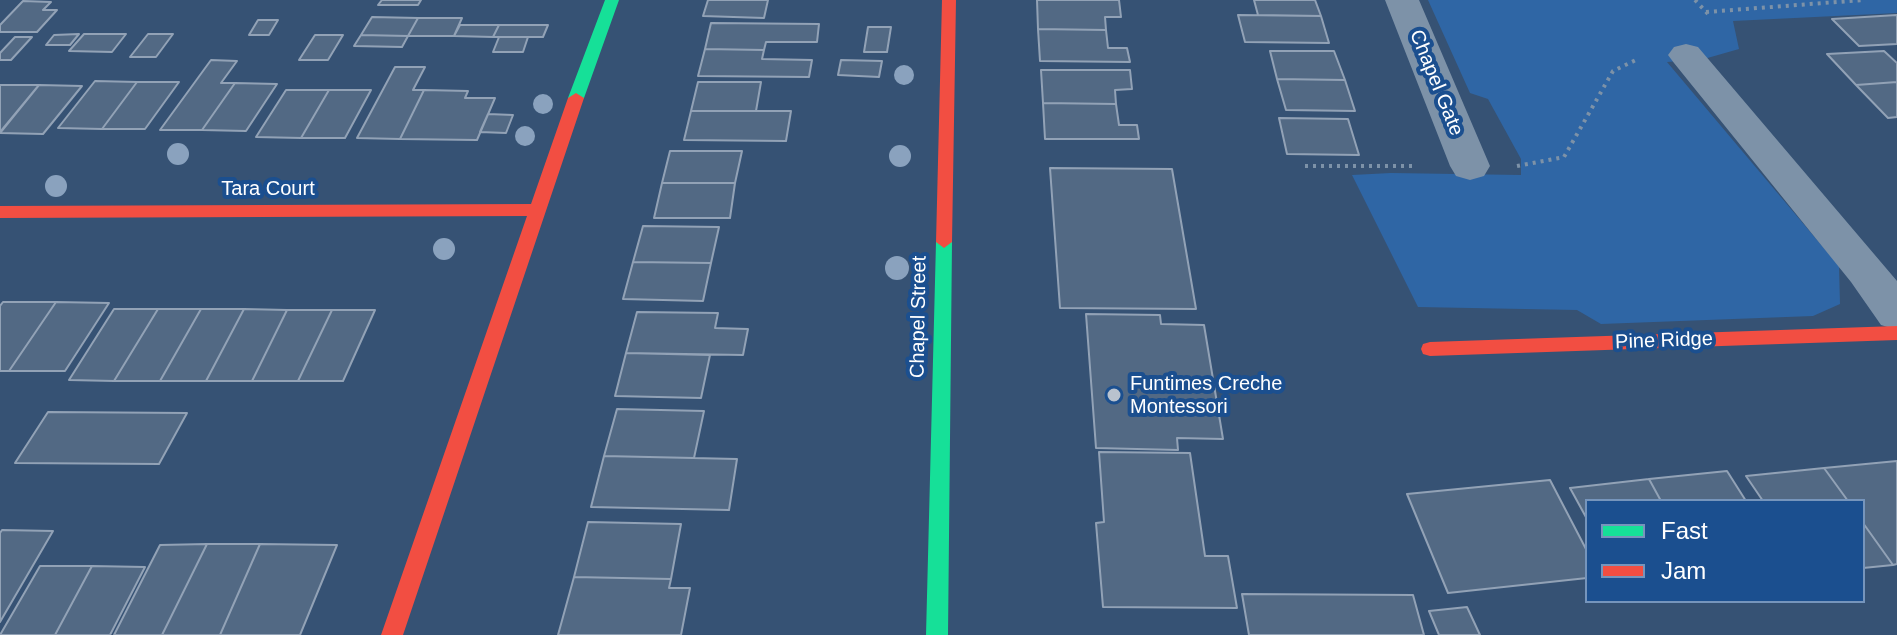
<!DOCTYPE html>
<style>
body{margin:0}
#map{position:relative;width:1897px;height:635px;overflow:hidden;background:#365274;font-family:Arial,sans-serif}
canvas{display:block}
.legend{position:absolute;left:1585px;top:499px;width:280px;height:104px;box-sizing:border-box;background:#1b4f8f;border:2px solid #7695bc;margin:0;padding:10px 14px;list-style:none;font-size:24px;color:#fff}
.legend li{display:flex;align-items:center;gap:16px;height:40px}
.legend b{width:40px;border:2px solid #7695bc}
</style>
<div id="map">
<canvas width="1897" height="635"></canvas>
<ul class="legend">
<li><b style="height:10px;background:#16e098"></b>Fast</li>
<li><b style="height:10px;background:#f24e42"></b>Jam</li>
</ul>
</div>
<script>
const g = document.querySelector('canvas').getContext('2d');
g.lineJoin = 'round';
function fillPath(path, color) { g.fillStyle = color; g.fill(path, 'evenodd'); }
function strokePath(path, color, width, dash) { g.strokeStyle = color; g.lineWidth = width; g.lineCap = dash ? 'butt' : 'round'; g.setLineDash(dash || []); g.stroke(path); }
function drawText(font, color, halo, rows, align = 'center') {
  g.font = font + ' Arial,sans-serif'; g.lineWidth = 8; g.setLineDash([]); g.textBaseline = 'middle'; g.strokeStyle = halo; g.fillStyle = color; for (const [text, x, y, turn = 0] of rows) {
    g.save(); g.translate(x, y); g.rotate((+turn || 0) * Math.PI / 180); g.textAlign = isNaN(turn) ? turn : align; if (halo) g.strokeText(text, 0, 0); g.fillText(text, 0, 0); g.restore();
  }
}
fillPath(new Path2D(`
 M1428,0h469v13l-164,8 6,28 -35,10 -37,3 172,204 1,38 -27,12 -212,8 -24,-14 -159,-3 -66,-132 39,-2 130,2v-16l-33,-60 -18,-6z`), '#2f66a5');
const building = new Path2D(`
 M382,0h39l-3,5h-40z
 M708,0h60l-4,18 -61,-2z
 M1037,0h82l2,17h-16l1,13 -68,-1z
 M1254,0h61l6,16 -63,-1z
 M23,1l28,1 -8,8h14l-20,22h-37v-7z
 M1238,15l83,1 8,27 -84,-1z
 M1897,15v29l-38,2 -27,-27z
 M372,17l46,1 -10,18 -47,-1z
 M418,18h44l-8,18h-46z
 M258,20h20l-9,15h-20z
 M711,23l108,1 -2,18h-51l-2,8 -59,-1z
 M460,25h39l-6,12 -39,-1z
 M499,25h49l-5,12h-50z
 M868,27h23l-4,25h-23z
 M1038,29l68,1 2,18h19l3,14 -90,-1z
 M79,34l-9,11h-24l8,-10z
 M84,34h42l-14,18 -43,-1z
 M148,34h25l-17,23h-26z
 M315,35h28l-15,25h-29z
 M361,35l47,1 -6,11 -48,-1z
 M15,37h17l-21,23h-11v-7z
 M499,37h29l-5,15h-30z
 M705,49l59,1 -2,9 50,1 -3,17 -111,-1z
 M1270,51h64l11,29 -68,-1z
 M1884,51l13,12v19l-41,3 -29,-31z
 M211,60l26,1 -16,22h14l-33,47h-42z
 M841,60l41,1 -3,16 -41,-2z
 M395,67h30l-12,23h11l-24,49 -43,-1z
 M1041,70h89l2,19 -17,1 1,14 -73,-1z
 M1277,79l68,1 10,31 -69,-1z
 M95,81l42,1 -35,47 -44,-1z
 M137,82h42l-34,47h-43z
 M698,82h63l-5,29h-65z
 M1897,82v35l-9,1 -32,-33z
 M235,83l42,1 -31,47 -44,-1z
 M0,85h39l-39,47z
 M39,85l43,1 -39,48 -43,-1z
 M286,90h43l-28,48 -45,-1z
 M329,90h42l-26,48h-44z
 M424,90l44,1 -3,7h30l-18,42 -77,-1z
 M1043,103l73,1 3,21h18l2,14h-94z
 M691,111h100l-5,30 -102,-1z
 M488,114l25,1 -7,18 -26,-1z
 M1279,118l69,1 11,36 -72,-1z
 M670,151h72l-7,32h-73z
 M1050,168l122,1 24,140 -136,-1z
 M662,183h73l-5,35h-76z
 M643,226l76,1 -8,36 -78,-1z
 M633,262l78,1 -8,38 -80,-2z
 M3,302h53l-47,69h-9v-65z
 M56,302l53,1 -44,68h-56z
 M114,309h44l-44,72 -45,-1z
 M158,309h43l-41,72h-46z
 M201,309h43l-38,72h-46z
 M244,309l43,1 -35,71h-46z
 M287,310h45l-34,71h-46z
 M332,310h43l-32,71h-45z
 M637,312l81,1 -3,15 33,1 -5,26 -117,-2z
 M1086,314l74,1 1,9 43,1 19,114 -46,-1 1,12 -82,-2z
 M626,353l84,2 -9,43 -86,-2z
 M617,409l87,2 -10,47 -90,-2z
 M48,412l139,1 -28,51 -144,-1z
 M1099,452l91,1 15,103h23l9,52 -134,-1 -7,-84 8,-1z
 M604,456l133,3 -8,51 -138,-3z
 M1897,461v103l-4,1 -30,-42v-22h-15l-24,-33z
 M1824,468l24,33h-85l-17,-25z
 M1727,471l19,30h-85l-12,-22z
 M1649,479l12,22h-74v18l-17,-31z
 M1550,480l37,71v27l-139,15 -41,-99z
 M588,522l93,2 -10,55 -97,-2z
 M1863,523l30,42 -30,3z
 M2,530l51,1 -53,91v-89z
 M207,544l-45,91h-48l46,-90z
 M207,544h53l-40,91h-58z
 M260,544l77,1 -37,90h-80z
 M40,566h52l-37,69h-55z
 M92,566l53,1 -35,68h-55z
 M574,577l97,2 -2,9h21l-9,47h-123z
 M1242,594l171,1 11,40h-175z
 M1467,607l13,28h-41l-10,-24z`);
fillPath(building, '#526984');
strokePath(building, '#92a2b6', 2);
strokePath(new Path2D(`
 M1695,0l13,14
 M1706,12l157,-12
 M1305,166h110
 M1517,166l47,-9 49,-86 25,-12`), '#7d92a8', 4, [3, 5]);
fillPath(new Path2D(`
 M1385,0h34l71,166 -6,10 -14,4 -14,-4 -6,-10z
 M1686,44l12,3 199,234v49l-16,-5 -30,-43 -177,-219 -6,-8 6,-8z`), '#7d92a8');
fillPath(new Path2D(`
 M605,0h14l-35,98 -8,5 -5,-1 -3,-4z
 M944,236l8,6 -4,393h-22l10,-393z`), '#16e098');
fillPath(new Path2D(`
 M942,0h14l-4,242 -8,6 -8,-6z
 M576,93l8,5 -181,537h-22l146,-419 -527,2v-12l531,-2 37,-106z
 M1897,326v14l-467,16 -7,-2 -2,-5 2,-5 7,-2z`), '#f24e42');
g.fillStyle = '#8aa2be';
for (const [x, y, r] of [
 [904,75,10],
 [543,104,10],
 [525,136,10],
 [178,154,11],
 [900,156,11],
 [56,186,11],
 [444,249,11],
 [897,268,12]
]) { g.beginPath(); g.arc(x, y, r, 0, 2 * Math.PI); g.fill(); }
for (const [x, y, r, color] of [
 [1114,395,8,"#b9c2ce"]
]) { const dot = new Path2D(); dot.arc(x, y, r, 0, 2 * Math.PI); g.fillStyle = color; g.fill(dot); strokePath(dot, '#1b4f8f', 3); }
drawText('20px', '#fff', '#1b4f8f', [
 ["Chapel Gate",1436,83,68],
 ["Tara Court",268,189],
 ["Chapel Street",919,317,-89],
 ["Pine Ridge",1664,341,-2]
]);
drawText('20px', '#fff', '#1b4f8f', [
 ["Funtimes Creche",1130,384],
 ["Montessori",1130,407]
], 'left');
</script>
